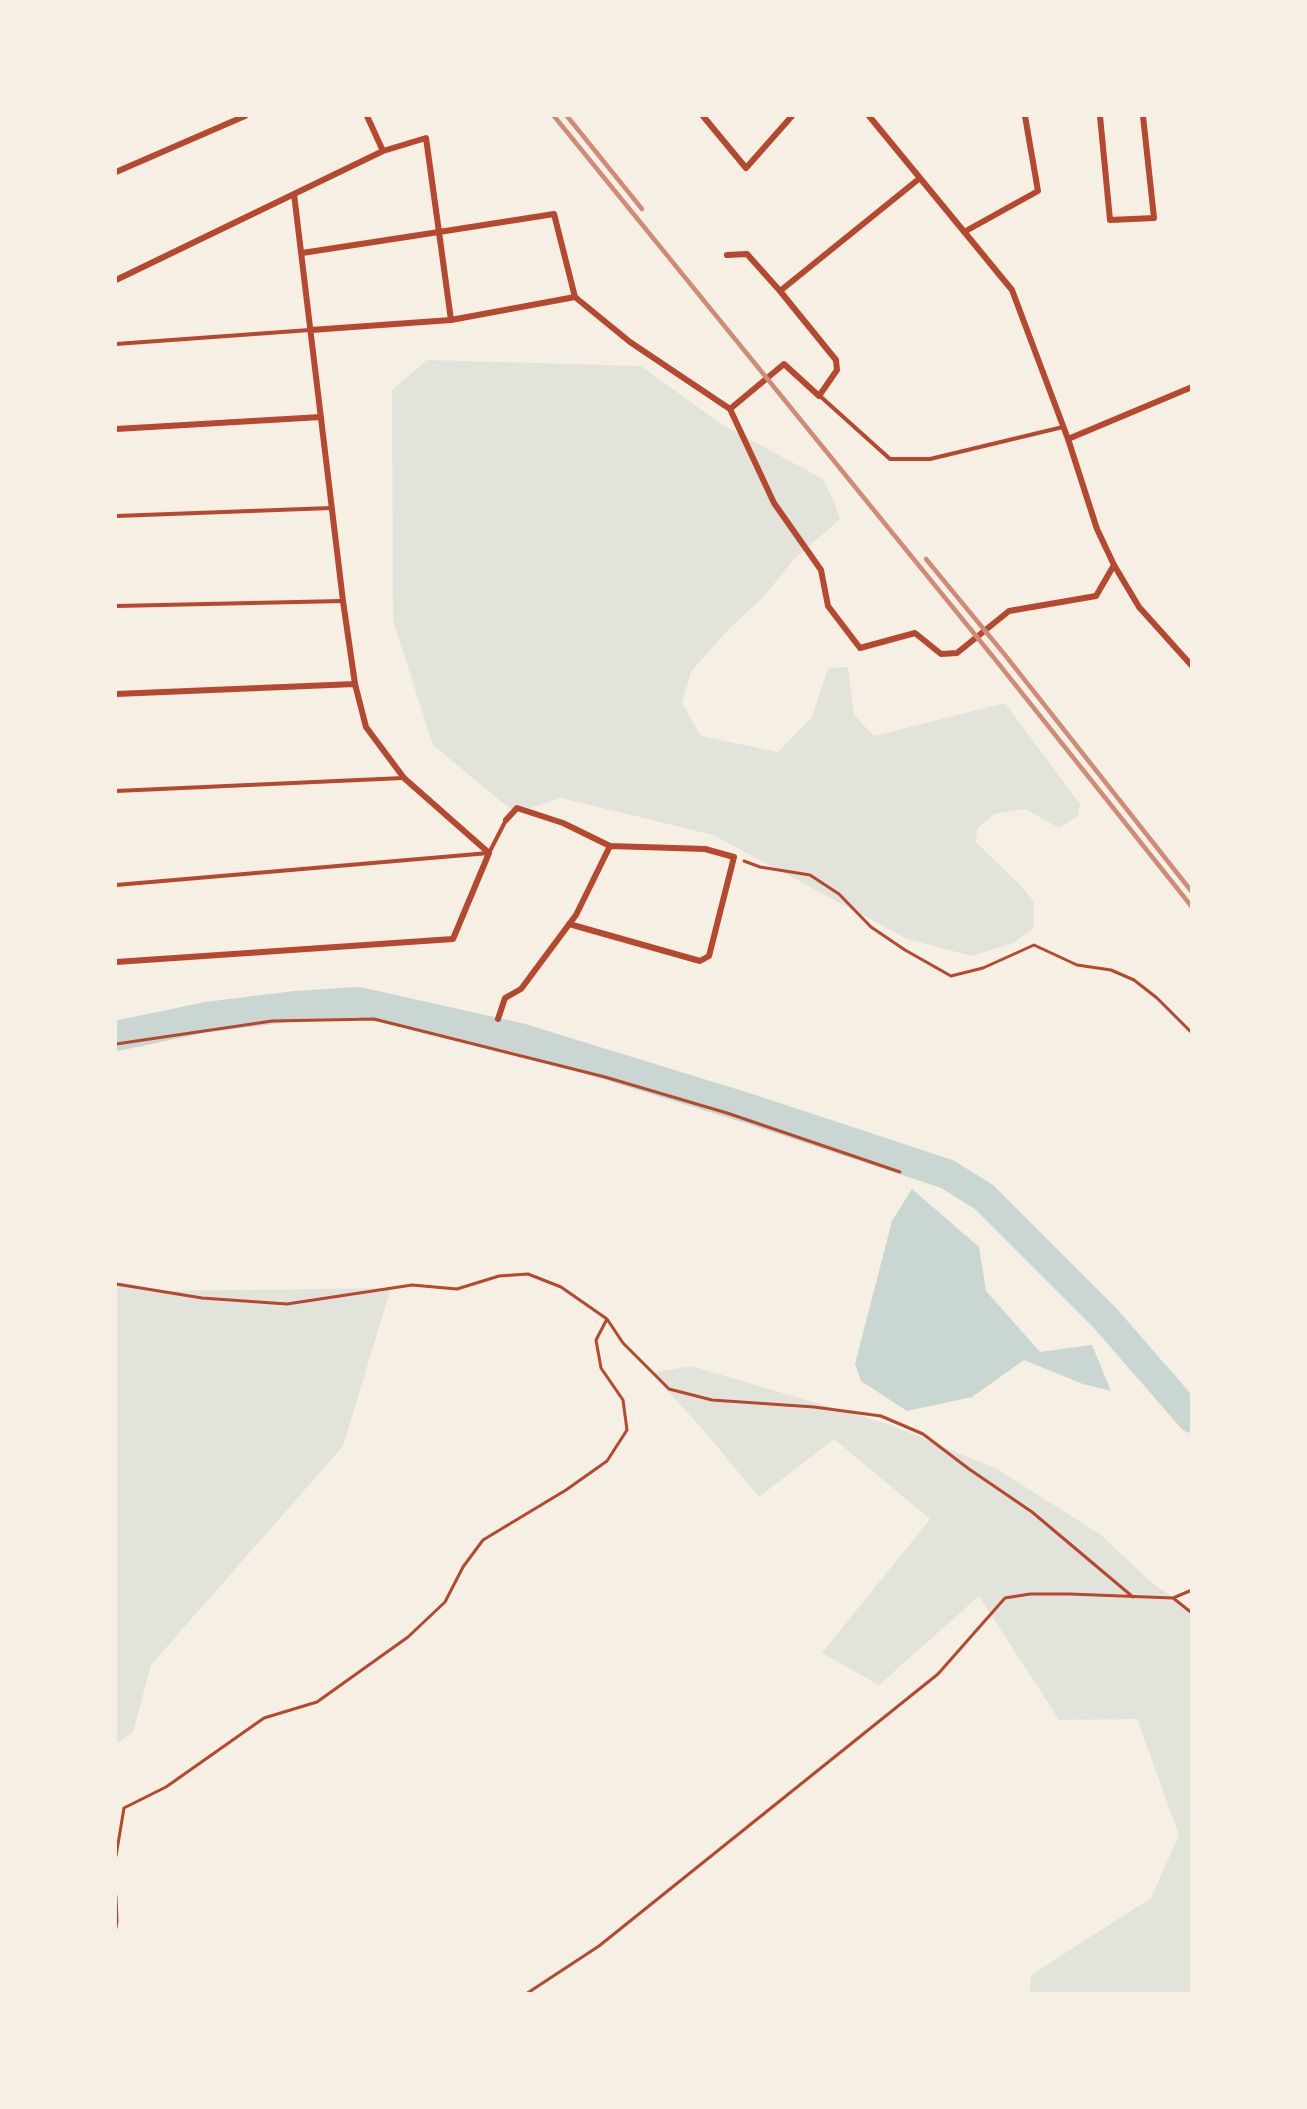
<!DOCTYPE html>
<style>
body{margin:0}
#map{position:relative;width:1307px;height:2109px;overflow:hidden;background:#f6efe4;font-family:Poppins,sans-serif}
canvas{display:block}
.frame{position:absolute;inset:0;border:117px solid #f6efe4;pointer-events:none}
</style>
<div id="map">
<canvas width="1307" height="2109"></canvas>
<div class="frame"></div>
</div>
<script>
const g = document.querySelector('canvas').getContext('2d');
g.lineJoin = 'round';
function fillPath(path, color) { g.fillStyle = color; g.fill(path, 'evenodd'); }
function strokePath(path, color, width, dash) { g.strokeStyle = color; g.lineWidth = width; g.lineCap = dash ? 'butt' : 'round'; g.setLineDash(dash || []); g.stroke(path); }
fillPath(new Path2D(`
 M427,360l214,6 80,58 102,55 12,25 5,15 -47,41 -27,34 -41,39 -34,39 -9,31 19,33 77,16 34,-35 16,-49 20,-1 6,48 20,21 131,-33 75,101 -2,12 -19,12 -34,-19 -31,5 -17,15 -1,13 47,46 11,14v26l-21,15 -41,13 -65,-17 -194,-104 -152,-37 -46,15 -82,-68 -40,-124 -1,-231z
 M116,1281l46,10 229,-3 -48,158 -192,219 -18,67 -17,12z
 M691,1366l200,59 106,44 104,66 51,48 39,27v383h-161l1,-18 120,-77 28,-63 -42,-116 -78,1 -80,-124 -100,89 -57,-32 108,-134 -96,-80 -75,58 -60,-72 -48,-52z`), '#e2e4dc');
fillPath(new Path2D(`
 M912,1189l67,58 7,44 54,61 52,-7 19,46 -28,-7 -59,-24 -52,37 -65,14 -46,-30 -6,-17 37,-143z`), '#c9d6d2');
strokePath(new Path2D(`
 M116,1036l91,-19 89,-11 62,-4 165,37 221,68 203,67 37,23 121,121 87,100`), '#c9d6d2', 30);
strokePath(new Path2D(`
 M744,861l16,6 50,8 29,19 32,33 34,23 46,26 32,-8 51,-23 43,20 34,5 23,10 23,18 35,35
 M116,1044l156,-23 102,-2 231,58 122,36 173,59
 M116,1284l86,14 85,6 125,-19 45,4 42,-13 29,-2 33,13 46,32 16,24 46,46 43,11 102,7 67,9 42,18 46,35 63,43 101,85
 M1173,1598l19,15
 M116,1856l8,-48 42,-21 98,-69 53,-16 91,-65 37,-35 18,-35 20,-27 83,-50 41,-29 20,-31 -4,-30 -22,-32 -5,-28 11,-21
 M116,1896l1,25 -1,7
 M526,1994l73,-48 339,-272 67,-76 25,-4h40l103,4 19,-8`), '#b5482f', 3);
strokePath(new Path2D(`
 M116,344l194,-14
 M820,396l70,63h40l133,-32
 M116,516l215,-8
 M116,606l226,-5
 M116,791l287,-13
 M116,885l373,-32 17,-33`), '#b5482f', 4);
strokePath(new Path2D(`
 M367,116l16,35
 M703,116l43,52 46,-52
 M869,116l143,174 56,149 29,90 17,36 25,42 53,59
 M1100,116l10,104 44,-2 -11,-102
 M116,172l129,-56
 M964,232l74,-41 -13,-75
 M302,253l137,-21 12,88
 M727,255l20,-1 33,37 56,69 1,10 -18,26 -35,-32 -54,45
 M116,280l267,-129 43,-13 13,94 115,-18 21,83 55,45 100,67 44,94 47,67 7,36 32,42 55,-15 26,21 16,-1 52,-42 87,-15 18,-31
 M780,291l140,-113
 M311,330l140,-10 124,-23
 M116,429l205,-12
 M1068,439l124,-52
 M116,694l239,-10
 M506,820l11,-12 46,15 47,23 95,3 29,8 -25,99 -9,5 -131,-37
 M116,962l337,-23 36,-86 -85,-75 -38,-51 -11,-43 -12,-83 -49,-407
 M498,1019l7,-21 16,-9 55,-74 34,-69`), '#b5482f', 6);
strokePath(new Path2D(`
 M554,116l444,547 194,244
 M567,116l75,93
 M926,559l79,96 187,237`), '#cf8b77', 4.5);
</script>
